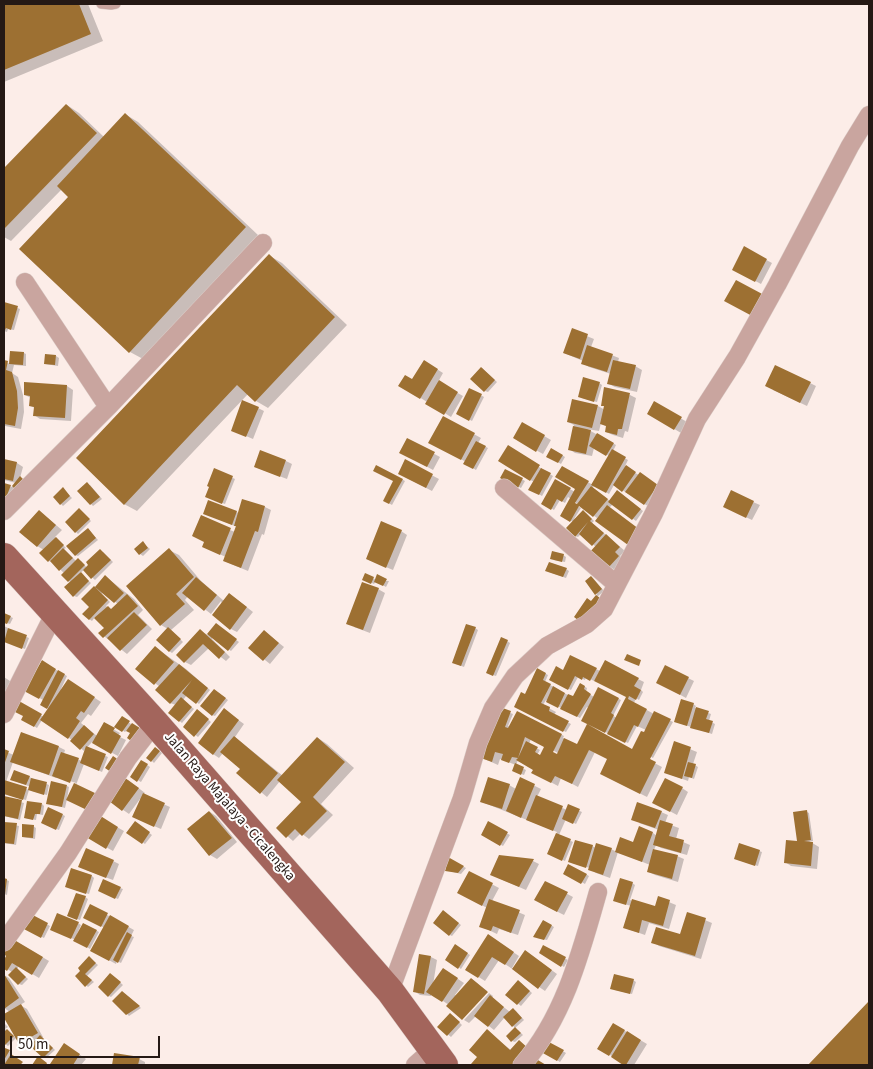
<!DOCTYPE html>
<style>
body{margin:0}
#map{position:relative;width:873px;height:1069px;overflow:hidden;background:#fcede8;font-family:"Source Sans 3",sans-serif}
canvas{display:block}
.frame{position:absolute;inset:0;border:5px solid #251915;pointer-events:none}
.scale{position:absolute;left:10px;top:1036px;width:150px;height:22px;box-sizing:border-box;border:2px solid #251915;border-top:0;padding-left:6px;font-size:15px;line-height:18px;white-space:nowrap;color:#251915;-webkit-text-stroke:4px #fff;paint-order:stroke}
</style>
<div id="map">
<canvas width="873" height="1069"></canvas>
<div class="frame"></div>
<div class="scale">50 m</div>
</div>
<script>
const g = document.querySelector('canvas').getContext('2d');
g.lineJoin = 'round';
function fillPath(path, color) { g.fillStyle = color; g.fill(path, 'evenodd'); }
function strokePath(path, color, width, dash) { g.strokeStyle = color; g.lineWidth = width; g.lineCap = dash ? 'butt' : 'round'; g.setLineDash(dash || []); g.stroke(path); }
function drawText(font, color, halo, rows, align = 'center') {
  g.font = font + ' "Source Sans 3",sans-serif'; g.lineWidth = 4; g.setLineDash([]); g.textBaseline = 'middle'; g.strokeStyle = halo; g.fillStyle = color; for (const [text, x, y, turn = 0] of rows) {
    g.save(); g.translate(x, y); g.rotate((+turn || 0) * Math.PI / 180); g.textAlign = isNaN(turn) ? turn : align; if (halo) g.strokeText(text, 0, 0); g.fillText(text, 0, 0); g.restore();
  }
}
fillPath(new Path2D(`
 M4,4h84l15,37 -99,41z
 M67,105l12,8 25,24 21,-23 13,8 120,113 -115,124 -13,-7 -60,-155 -8,-8 -51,52 -7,-4v-67z
 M744,248l28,15 -11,21 -28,-15z
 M270,256l12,7 65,62 -79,83 -12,-7 -8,-7 -111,117 -13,-7z
 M4,303l16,6 -6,21 -6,-1 -1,3 -3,-1z
 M572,330l22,9 -3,8 28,11 -1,4 17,4 7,4 -5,22 -22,-5 -6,-3 2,-10 -22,-7 -7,-4 1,-2 -19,-8z
 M24,353l2,1v12l-12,-1 -2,8 6,4 5,18 1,17 -3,17 -16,-3 -1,10v-75l6,3z
 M56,356l3,2 -1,8 -13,-2z
 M424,361l19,12 -5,9 25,14 -12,21 -51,-32 13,-5z
 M482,368l15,14 -9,10 -3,-1z
 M599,383l3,2 -5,17 -15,-4z
 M810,383l6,3 -9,20 -34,-16z
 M67,386l6,4 -2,31 -31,-2 -6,-4 1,-7 -4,-2v-8l-6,-3z
 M470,389l14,8 -12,24 -14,-8z
 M630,395l6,3 -8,34 -3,-1 -2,7 -10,-3 -7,-3 1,-5 -6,-4 -2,8 -12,-2 29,16 -3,6 15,9 -3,6 5,4 34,19 -13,19 -37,-23 -5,9 -15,-9 -1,3 17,13 10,-8 23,18 -7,10 -23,-17 -13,13 -1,-1 -2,2 -29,-21 -3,6 -5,-3 -6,10 -11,-7 13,-22 19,11 2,-4 -15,-21 31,18 16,-29 -15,-8 -2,8 -17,-3 -6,-4 5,-24 -6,-3 30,-16 7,4v-3l-3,-2z
 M655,403l32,19 -6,11 -33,-20z
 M258,408l6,3 -11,28 -21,-9z
 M443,417l38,21 -3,5 10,5 -12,22 -11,-7 1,-1 -36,-20z
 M522,423l29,17 -8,14 -29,-16z
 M407,439l33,18 -7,13 -33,-18z
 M508,447l45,29 -11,20 -12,-7 4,-7 -35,-21z
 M552,449l13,8 -4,7 -13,-8z
 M4,461l13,2 6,4 -3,11 -6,8 -6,16 -4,-2v-16l8,3 4,-4 -12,-3z
 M286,461l6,3 -5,15 -32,-12z
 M405,461l34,18 -7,12 -27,-14z
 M377,466l28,15 -13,24 -7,-4 10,-20z
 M215,470l20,9 -10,25 -16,-6z
 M506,470l19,11 -4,7 -19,-10z
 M90,485l12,14 -9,7 -2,-2z
 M63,489l9,9 -9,8 -2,-2z
 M569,501l12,7 -7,11 12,-6 8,8 -2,2 33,28 -5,5 4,4 -9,10 -5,-3 -1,1 -13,-21 -15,-13 -3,3 -3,-1 -2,-14 -12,-7z
 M753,502l7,3 -8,15 -21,-10z
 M265,507l6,3 -7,25 -2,-1 -14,37 -17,-7 -6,-3 1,-4 -16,-7 20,-20 5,2 2,-5 -33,-14 32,-1 3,1z
 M39,511l23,19 -7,7 11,11 -2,1 12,12h5l6,7 16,-16 10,10 -18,18 -11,-10 -4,3 11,10 -14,14 -3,-1 -3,-14 -3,-1 -4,-8 -12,-11 -3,-1 -5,-11 -7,-4z
 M82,512l9,9 -13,13 -2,-2z
 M88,529l10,11 -20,16 -3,-1z
 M401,531l6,4 -14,35 -26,-11z
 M143,543l7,6 -7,7 -3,-2z
 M169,550l10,5 22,26 23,20 11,-3 18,14 -16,20 -6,-3 -10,-28 -10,13 -23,-18 -3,4 9,10 -23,20 12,12 -11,11 -3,-2 -1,-22 -7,-4z
 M563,555l3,2 -1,5 -11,-2z
 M566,569l3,2 -3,7 -17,-6z
 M366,574l10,6 13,1 -3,6 -10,-6 -2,3 -10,-5z
 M106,577l28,22 9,11 -5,5 14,14 -25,25 -27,-21 5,-5 -10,-11 -3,4 -3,-2 2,-12 -8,-8zM103,592l15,12 -6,6 -6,-4 4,-4 -8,-8z
 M592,577l12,14 -7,6 -3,22 -2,-17 5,-8z
 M378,589l7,4 -15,40 -16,-6z
 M4,614l9,4 -3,6 -6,-2z
 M216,625l23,17 -8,9 -18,-14 -1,2 18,18 -4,4 -17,-13 -18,17 -6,-3 15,-31 8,4z
 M4,626l4,2v1l21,9 -4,11 -21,-8z
 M475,628l3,2 -14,37 -8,-3z
 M264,631l20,16 -14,17 -20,-16z
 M507,641l3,2 -14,33 -6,-2z
 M156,648l30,21 24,21 -11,14 -12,-9 -4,5 11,9 -12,14 -12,-10 6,-8 -6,-2 -10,-16 -23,-18z
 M42,662l25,14 -6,13 1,1 12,-6 27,18 -10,14 -3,-2 -7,9 16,13 7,-12 16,9 -2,3 8,4 -8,16 -26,-14 -8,9 -12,-10v-1l-30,-20 -5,8 -14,-9 2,-3 -6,-13 25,14 5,-8 -8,-5 2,-4 -17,-10z
 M596,669l4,2 38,8 6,3 -3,8 2,2 -4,8 -3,-2 -2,5 20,11 1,-1 18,9 -20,36 -19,-10 12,-18 -9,-4 -9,17 -39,-19v-16l-2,-1 -7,11 -34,-18 -3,5 13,7 -2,3 17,9 -5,8 -45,-22 11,-11 6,-29 10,5 -3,7 28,16 7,-14 7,4 -1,4 8,5 4,-8 23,11 -8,16 9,4 5,-23 -33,-17v1l-8,-4 -1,3 -7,-3 -7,13 -20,-10 12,-9z
 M4,677l9,6 -9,16z
 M688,678l6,3 -8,17 -22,-12z
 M217,692l11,8 -13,16 -3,-1z
 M693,704l3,2 -1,2 16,6 -2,7 6,3 -3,10 -33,-11z
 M498,708l15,6 -5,12 2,1 7,-14 45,22 2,1 -1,2 20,10 15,-15 64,34 -15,30 -40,-20 1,-18 -13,-7 -17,35 -17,-9 -3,8 -19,-10 -5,-6 -16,-10 -2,5 10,5 -2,5 -8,-3v-7l-16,-6 -2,6 -18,-8zM531,739l27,14 -1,2 -16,1 -4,-1 3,-5 -11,-6z
 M200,712l11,10 -13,15 -14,-11z
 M230,714l14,10 -9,13 48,39 35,-38 9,6 27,24 -33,36 12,11 -24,24 -8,-6 -8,8 -15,-13 25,-26 -23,-21 -13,16 -29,-24 3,-4 -18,-16 -4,5 -6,-4z
 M122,717l9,7 14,8 -13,1 -5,-3 -2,2 -9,-6z
 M21,734l38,13 6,3 -1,4 18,7 5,-13 21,9 -6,15 -18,-8 -8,21 -9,14 -2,9 -18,-5 20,-17 2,1 -2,12 9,-16 -18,-6 -2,1 -43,-16 -7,20 23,8 -3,10 -22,-6v-43l10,4z
 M675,743l22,9 -4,12 5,3 -4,12 -5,-2 -1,4 -22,-8z
 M158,750l4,3 -8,10 -2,-2z
 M142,761l8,6 -9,15 -9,-5z
 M29,777l20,8 -2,10 -15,-4 -1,-4 -16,-6z
 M521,779l20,10 -4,8 30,13 1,-4 14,6 -6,12 -10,-5 -7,16 14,7 -8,19 -17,-8 9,-21 -75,-30 27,-17 7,4z
 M128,780l17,13 -2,2 27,12 -9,22 -21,-9v-21l-11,15 -23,-16z
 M682,788l6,4 -11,23 -17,-9z
 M4,798l20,5 -4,17 -16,-4z
 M42,804l2,2 -1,9 -6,-1 -1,6 -11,-2z
 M210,812l6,4 21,26 -20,17 -7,-4 -21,-26z
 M661,812l7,3 -3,8 14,5 -3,11 14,6 -3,10 -26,-7 -5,-3 -2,5 23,6 7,3 -6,23 -23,-7 -6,-3 1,-7 -32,-13 -8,26 -14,-5 -6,-5 -18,-5 20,-17 4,2 15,1 6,3 36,-19 4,3 2,-6 -20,-7z
 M807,812l2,1 4,28h-4l10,6 -2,22 -26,-3 -6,-4 13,-20z
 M63,815l2,1 -6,14 -14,-6z
 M99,817l25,14 -11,20 -25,-14z
 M4,823l15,3 -3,19 -12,-2z
 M488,823l22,12 -7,11 -21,-12z
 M138,824l14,11 -7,9 -17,-12z
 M33,826l3,2 -1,11 -12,-2z
 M759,851l3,1 -4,14 -20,-6z
 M500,856l33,5 6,3 -13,26 -28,-12z
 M449,859l17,9 -5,6 -12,-3z
 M113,861l6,3 -6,16 -27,-10z
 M569,865l20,11 -4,8 -20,-11z
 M469,872l30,16 -7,13 33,14 -7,20 -19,-6 -2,5 -17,-8 7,-18 -22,-12z
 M92,876l2,2 -5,16 -20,-6z
 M4,879l5,2 -2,14 -3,-1z
 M545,882l28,15 -9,18 -22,-11z
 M632,883l3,2 -5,15 26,8 3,-10 17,7 -7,24 -20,-6 -4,12 -20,-7 6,-22 -13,-4z
 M120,888l3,1 -5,10 -16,-7z
 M85,897l3,2 -8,21 -8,-3z
 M91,906l43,24 -3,6 3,1 -13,26 -4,-2 -1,3 -24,-13 13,-23 -20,-10z
 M446,913l15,12 -9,11 -2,-1z
 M688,913l24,10 -11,36 -42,-13 -6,-4 28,-6z
 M28,914l22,12 -6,12 -23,-12z
 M543,921l11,6 -7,13 -10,-2z
 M78,923l3,2 -4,9 1,1 6,-11 15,8 -9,17 -14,-9 -22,-9z
 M12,939l37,22 -10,17 -20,-12 -2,3 11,10 -6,6 -3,-1 -7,-12 -8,-5v-4l4,-8 -4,-2z
 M495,940l24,16 -7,12 2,1 18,-13 25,18 -12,17 -46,-31 -14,21 -19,-12z
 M455,946l15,9 -9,14 -14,-10z
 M544,947l24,13 -4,7 -24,-15z
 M420,955l11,2 6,3 -4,25 16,-12 15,10 -9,12 2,1 15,-17 15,12 -25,28 -13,-14 -18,-12v3l-11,-1 -6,-4z
 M92,960l6,5 -11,11 7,6 -6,5 -11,-11z
 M4,975l5,3 16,24 -5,3 7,4 16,28h-1l13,13 -9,8 -2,-1 -8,-16 -10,5 -6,-3 -16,-27 6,-4 -6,-4z
 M113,976l10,9 -12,12 -2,-1z
 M633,980l3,2 -4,12 -17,-4z
 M521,983l11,10 -11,13 -14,-11z
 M489,993l4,3 -1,2 18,14 3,-3 3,2 8,9 -9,8 -10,-11 -11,13 -18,-14 -7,7 -5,-3z
 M125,994l16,14 -12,8 -2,-2z
 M869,1003v62h-60z
 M453,1016l9,9 -11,12 -12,-10z
 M4,1023l4,4 -3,2 11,9 -8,8 -4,-3z
 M613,1024l34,20 -13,21h-8l-27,-17z
 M518,1030l5,5 -8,7 -3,-1z
 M487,1031l25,20 7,-9 16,12 -11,11h-50l-1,-1 6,-7z
 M548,1042l18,11 -6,9 -17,-11z
 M70,1048l16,11 -5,6h-27l-3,-2z
 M6,1049l6,4 -2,3 14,9h-20v-13z
 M115,1055l24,4 6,3v3h-32z`), '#0003');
fillPath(new Path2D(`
 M4,4h75l12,30 -87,36z
 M66,104l31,29 -93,96v-61z
 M125,113l121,114 -117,126 -110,-104 49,-52 -11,-11z
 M744,246l23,13 -12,23 -23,-12z
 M269,254l66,63 -80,85 -18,-17 -113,120 -48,-47z
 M736,280l30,16 -12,21 -30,-16z
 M4,302l14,4 -7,24 -5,-2 -2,4z
 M572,328l16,6 -8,25 -17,-6z
 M587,345l26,9 -6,18 -26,-8z
 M10,351l14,1 -1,13 -14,-1z
 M45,354l11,1 -1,10 -11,-1z
 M4,360l4,1 -2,9 6,2 5,19 1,17 -3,18 -11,-2z
 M424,360l14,9 -18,30 -22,-13 7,-11 7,4z
 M613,360l23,5 -6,24 -23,-5z
 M775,365l36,17 -11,21 -35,-17z
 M481,367l14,13 -11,12 -14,-13z
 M583,377l17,5 -6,20 -16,-5z
 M439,380l19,12 -14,23 -19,-11z
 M24,382l43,3 -2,33 -32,-2 1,-9 -5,-1 1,-10 -6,-1z
 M604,387l26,6 -8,36h-4l-1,6 -12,-3 1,-6 -6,-2 4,-18h-3z
 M469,388l13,6 -13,27 -13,-7z
 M572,399l26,6 -6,23 -25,-6z
 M242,400l17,7 -13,30 -15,-6z
 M654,401l28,16 -8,13 -27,-16z
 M443,416l32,17 -14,27 -33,-17z
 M522,422l23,13 -9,17 -23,-14z
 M573,426l18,4 -5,24 -18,-4z
 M597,433l17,10 -8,13 -17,-10z
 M407,438l28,14 -8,15 -28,-14z
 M476,441l10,5 -13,23 -10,-5z
 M508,445l32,20 -10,16 -32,-20z
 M551,448l12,7 -5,8 -12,-6z
 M612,449l14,8 -20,36 -15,-8z
 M260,450l26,10 -6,17 -26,-10z
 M4,459l13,3 -4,19 -9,-2z
 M405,459l28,15 -7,14 -28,-14z
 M376,465l27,14 -14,25 -6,-3 10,-20 -20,-10z
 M626,465l10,7 -14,20 -9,-7z
 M562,466l27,15 -14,22 2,1 14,-18 17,13 -15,18 -14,-11 -9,16 -10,-6 15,-27 -20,-12z
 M214,468l19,8 -11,28 -17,-7 4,-10 -2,-1z
 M541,468l10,5 -12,22 -11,-5z
 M505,469l18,9 -5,10 -18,-10z
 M640,472l18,13 -14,20 -19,-13z
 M20,476l5,5 -8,10 -5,-5z
 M555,479l16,9 -9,14 -5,-3 -6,11 -10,-6z
 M87,482l13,15 -10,8 -13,-14z
 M4,483l7,2 -7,18z
 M63,487l7,9 -10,9 -7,-8z
 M617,490l24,19 -9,11 -24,-18z
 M731,490l23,11 -8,17 -23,-11z
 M242,499l23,7 -7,26 -3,-1 -14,37 -18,-7 13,-35h-2z
 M208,500l29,11 -5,14 -29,-11z
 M607,505l32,24 -11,16 -33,-24z
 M79,508l11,11 -15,14 -10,-11z
 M39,510l17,15 -19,22 -18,-15z
 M583,510l9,9 -2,2 14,12 -12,13 -13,-12 9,-12 -13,15 -9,-9z
 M201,515l30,13 -11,27 -18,-8 2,-5 -12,-6z
 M381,521l21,9 -16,38 -20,-9z
 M88,528l8,10 -21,18 -9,-10z
 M606,534l14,13 -5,5 4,4 -11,12 -19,-15z
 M56,537l8,8 -16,17 -9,-9z
 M143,541l5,7 -9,7 -5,-6z
 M63,548l10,10 -14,13 -9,-10z
 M169,548l25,29 -18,17 9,10 -25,22 -34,-40z
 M100,549l11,11 -20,19 -8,-9 5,-5 -2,-3z
 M552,551l12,3 -2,8 -12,-3z
 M78,558l7,7 -17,17 -7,-7z
 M549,562l18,6 -4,9 -18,-6z
 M81,572l8,9 -16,16 -9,-10z
 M365,573l9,4 -3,7 -9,-4z
 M377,574l10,5 -4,7 -9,-4z
 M105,575l19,18 -10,10 -19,-16z
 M591,576l11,13 -7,6 -10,-14z
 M196,577l21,18 -13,16 -22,-18z
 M362,582l17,6 -16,42 -17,-6z
 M94,586l14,14 -19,20 -7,-6 7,-7 -8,-8z
 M229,593l18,14 -17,23 -18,-15z
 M127,594l11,12 -35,32 -5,-5 6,-5 -10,-10 14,-12 3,3z
 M596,595l8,6 -21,23 -9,-7 13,-19 4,3z
 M134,612l13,13 -27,26 -13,-13z
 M4,613l7,3 -4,8 -3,-1z
 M216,623l21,16 -9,12 -21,-17z
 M466,624l10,3 -15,39 -9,-3z
 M168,627l13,12 -12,13 -13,-12z
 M8,628l19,7 -5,14 -18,-7z
 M200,629l25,23 -6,7 -16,-15 -19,19 -8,-8z
 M264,630l15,13 -16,18 -15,-13z
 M501,637l7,3 -15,36 -7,-3z
 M155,646l19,16 -20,23 -19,-16z
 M627,654l14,6 -2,6 -15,-6z
 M570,655l27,13 -7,13 -7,-4 -1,3 -7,-4 -7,14 -19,-10 7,-14 7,4z
 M42,660l14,9 -17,30 -15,-8z
 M605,660l34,18 -5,8 7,4 -5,10 -7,-4 -1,3 19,10 -9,18 -4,-2 -9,18 -18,-9 19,-37 -32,-16z
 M179,664l29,24 -12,16 -14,-11 10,-13 -22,24 -15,-14z
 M665,665l24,12 -9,18 -24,-12z
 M537,668l9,5 -3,7 8,4 -10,19 9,4 -1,4 20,10 -6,11 -49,-25 7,-15 4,2z
 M58,670l7,4 -18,35 -7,-4z
 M68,679l27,18 -11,16 -3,-2 -5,7 4,3 -12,18 -28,-19z
 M580,683l5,3 -1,3 7,5 -14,23 -17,-8 8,-15 5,2z
 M553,686l12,7 -7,15 -12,-6z
 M598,687l21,11 -8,15 3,2 -9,18 -24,-12z
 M214,689l12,9 -14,18 -12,-10z
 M181,697l11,10 -13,15 -11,-9z
 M681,699l13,4 -7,23 -13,-4z
 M19,701l23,13 -8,13 -13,-7 2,-4 -10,-5z
 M497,706l14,5 -6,16 3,1 9,-17 45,23 -9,18 4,2 7,-16 13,6 10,-20 45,25 9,-18 3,1 10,-21 17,8 -21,40 6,3 -16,32 -40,-20 7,-15 -18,-9 -17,34 -17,-8 -4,7 -20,-10 2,-3 -17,-10 2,-2 -6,-1 -3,6 -8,-3 2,-6 -8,-2 -3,10 -14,-5zM525,737l19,10 -4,8 -5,-3 3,-5 -12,-6 -8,17z
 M696,707l13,4 -3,8 7,2 -4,12 -19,-5z
 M224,708l15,12 -26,35 -15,-12z
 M197,709l12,10 -15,18 -11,-10z
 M122,716l8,5 -8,11 -8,-5z
 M104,722l11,6 -2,3 8,5 -10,18 -19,-11z
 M132,723l11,7 -9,13 -7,-5 3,-5 -4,-2z
 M84,725l10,9 -14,16 -10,-9z
 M21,732l38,14 -10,29 -39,-13z
 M234,736l44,37 -18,21 -24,-21 4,-4 -20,-17z
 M317,737l28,25 -32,35 14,14 -25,25 -7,-7 -9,9 -10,-10 25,-26 -24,-22z
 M674,741l17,6 -9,32 -18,-6z
 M86,746l20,8 -7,17 -19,-8z
 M155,747l5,4 -9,11 -5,-4z
 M4,749l5,2 -5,14z
 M61,752l18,6 -9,25 -18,-7z
 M113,756l9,6 -8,12 -9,-6z
 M141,760l7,4 -11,18 -7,-5z
 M688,762l8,2 -4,14 -8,-2z
 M515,763l9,4 -3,8 -9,-4z
 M14,770l16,6 -4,9 -16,-5z
 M121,775l18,13 -17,23 -17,-13z
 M488,777l22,7 -8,25 -22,-7z
 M520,777l15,7 -14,34 -15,-7z
 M31,778l16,4 -3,13 -16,-5z
 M665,778l18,9 -13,25 -18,-9z
 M4,780l23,7 -4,13 -19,-6z
 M51,781l16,4 -5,22 -16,-3z
 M74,783l23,11 -8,17 -23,-11z
 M143,793l22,10 -11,24 -22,-10z
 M536,795l27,11 -10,25 -27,-11z
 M4,796l18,4 -4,19 -14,-3z
 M27,801l15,2 -2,11h-5l-2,6 -9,-2z
 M637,802l25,9 -7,17 -24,-8z
 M568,804l12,5 -7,15 -11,-5z
 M48,807l15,7 -7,16 -15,-7z
 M807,810l4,30 -7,1 9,1 -2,24 -27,-3 2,-23 11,1 -4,-29z
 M209,811l23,27 -23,18 -22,-27z
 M99,815l19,12 -12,22 -20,-12z
 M660,820l13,4 -4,12 15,4 -3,13 -28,-8z
 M135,821l15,11 -8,12 -16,-11z
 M488,821l20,11 -8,14 -19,-11z
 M4,822l13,1 -3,21 -10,-1z
 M22,824l12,1 -1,13 -11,-1z
 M639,826l14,6 -11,30 -27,-10 5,-15 13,5z
 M556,833l15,6 -9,22 -15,-7z
 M575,840l18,5 -7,23 -18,-6z
 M596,843l16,5 -9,27 -15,-5z
 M739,843l21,7 -5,16 -21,-7z
 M86,848l28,12 -8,18 -28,-11z
 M653,849l25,6 -6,24 -25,-7z
 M499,855l35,4 -15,28 -29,-12z
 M448,857l16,9 -6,7 -13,-2z
 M568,864l19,10 -6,10 -18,-10z
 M71,868l21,7 -6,19 -21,-7z
 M469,871l24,12 -11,23 -25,-13z
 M4,878l3,1 -2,15h-1z
 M620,878l13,4 -7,23 -13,-4z
 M103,879l18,8 -6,12 -17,-8z
 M545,881l23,11 -11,20 -23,-12z
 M76,893l10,3 -9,24 -10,-4z
 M658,896l12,4 -7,26 -21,-6 -3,13 -16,-5 9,-29 23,7z
 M489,899l31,11 -9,23 -18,-7 -2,5 -12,-4z
 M90,904l18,9 -7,14 -18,-9z
 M443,910l16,13 -10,13 -16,-13z
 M27,912l21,11 -7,15 -21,-11z
 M687,912l19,6 -11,38 -44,-13 5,-16 24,7z
 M57,913l22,9 -8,17 -21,-9z
 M110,915l19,11 -20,35 -19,-10z
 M543,920l9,5 -8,15 -11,-3z
 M83,923l14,7 -10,18 -14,-7z
 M127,932l5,3 -14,28 -5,-3z
 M488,934l26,18 -9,13 -13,-8 -14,21 -13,-8z
 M11,938l32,19 -11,18 -20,-12 -5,8 -3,-2v-9l2,-4 -2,-2v-4z
 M455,944l13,9 -10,16 -13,-9z
 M543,945l23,12 -5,10 -22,-14z
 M525,950l27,20 -14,19 -26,-20z
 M419,954l12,2 -7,38 -11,-2z
 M89,956l7,7 -11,11 7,6 -7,7 -10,-11 5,-5 -2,-3z
 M16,967l10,10 -8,8 -10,-10z
 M443,968l15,10 -16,24 -16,-10z
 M110,973l11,9 -13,15 -10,-10z
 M4,974l15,24 -15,11z
 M614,974l20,5 -4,15 -20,-5z
 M471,978l17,14 -26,28 -16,-14z
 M518,980l12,11 -13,14 -12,-10z
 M122,991l18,15 -14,9 -14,-14z
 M490,995l14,12 -16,20 -14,-11z
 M869,1001v64h-61z
 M21,1004l17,29 -19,11 -15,-26v-4z
 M513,1008l9,10 -10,9 -9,-10z
 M450,1013l10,9 -13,14 -10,-9z
 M613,1023l12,7 -16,26 -12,-7z
 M515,1027l6,6 -10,9 -5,-6z
 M7,1029l7,7 -10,10v-14z
 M487,1029l23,21 9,-10 10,9 -14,16h-43l-1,-1 6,-7 -8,-7z
 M627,1031l14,9 -15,25h-3l-12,-8z
 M40,1035l13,13 -10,10 -13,-12z
 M547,1041l17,9 -7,11 -16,-9z
 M64,1043l16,11 -7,11h-21l-2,-1z
 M5,1048l5,2 -6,10v-10z
 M114,1053l26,4 -2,8h-26z
 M11,1054l12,8 -3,3h-16z
 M38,1056l9,7 -1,2h-14z
 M533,1057l13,8h-18z`), '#9d7032');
const lane = new Path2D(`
 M101,4l10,1 5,-1`);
const street = new Path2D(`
 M25,282l83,125
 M504,488l112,96
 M4,511l104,-104 155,-164
 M4,714l51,-102
 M4,942l64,-89 60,-95 27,-35
 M390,991l72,-193 16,-55 15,-35 22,-32 32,-30 40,-22 17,-15 50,-96 43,-94 40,-62 40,-72 73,-139 19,-31
 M415,1065l9,-8 10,-6
 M522,1065c42,-47 59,-113 76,-173`);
const primary = new Path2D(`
 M4,557l151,166 235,268 54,74`);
strokePath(lane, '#dacbc6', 10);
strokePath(street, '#dacbc6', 19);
strokePath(primary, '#dacbc6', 29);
strokePath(lane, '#c9a59f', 9);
strokePath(street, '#c9a59f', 18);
strokePath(primary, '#a3655c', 28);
drawText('14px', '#251915', '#fff', [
 ["Jalan Raya Majalaya - Cicalengka",229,807,49]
]);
</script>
